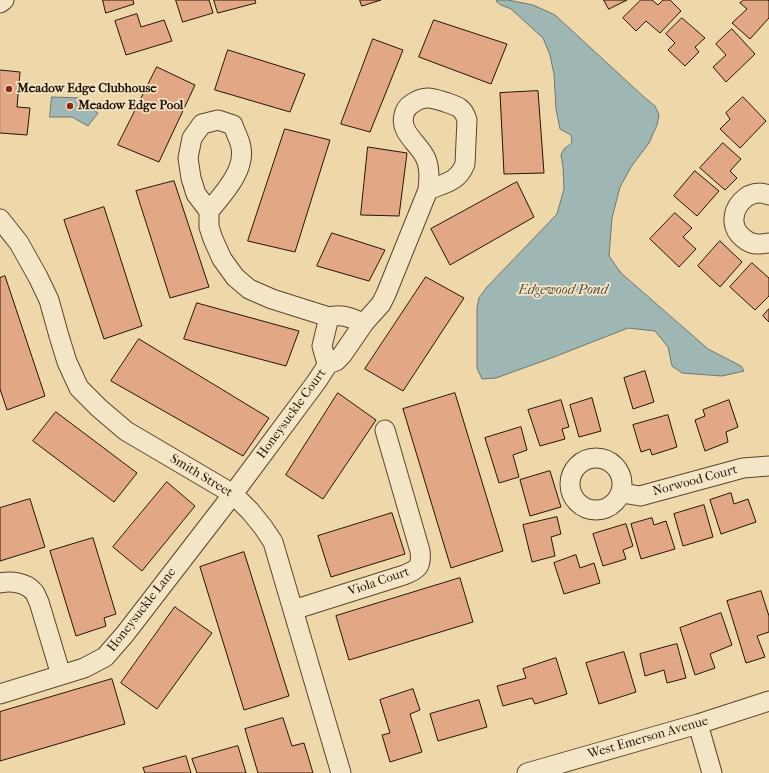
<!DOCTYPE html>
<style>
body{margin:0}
canvas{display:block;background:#eed7a8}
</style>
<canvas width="769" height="773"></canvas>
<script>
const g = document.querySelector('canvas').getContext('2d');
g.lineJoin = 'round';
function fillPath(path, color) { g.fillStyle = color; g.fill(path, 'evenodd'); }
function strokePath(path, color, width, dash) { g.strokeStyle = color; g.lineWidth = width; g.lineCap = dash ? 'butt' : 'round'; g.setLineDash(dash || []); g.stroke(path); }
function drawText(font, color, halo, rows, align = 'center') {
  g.font = font + ' "IM FELL French Canon",serif'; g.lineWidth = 3.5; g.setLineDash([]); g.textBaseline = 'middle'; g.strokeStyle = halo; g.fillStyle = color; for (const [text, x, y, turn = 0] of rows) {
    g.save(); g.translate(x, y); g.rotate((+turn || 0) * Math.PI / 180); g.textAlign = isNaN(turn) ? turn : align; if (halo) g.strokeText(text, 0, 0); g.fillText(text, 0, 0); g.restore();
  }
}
const water = new Path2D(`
 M497,0h11l25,5 22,10 89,82 11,9 4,9 -2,10 -8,18 -18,24 -11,20 -8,31 -3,38 12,17 87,76 33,17 3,5 -22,5 -40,-3 -10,-7 -4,-19 -13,-16 -27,-3 -74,29 -58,21 -14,1 -5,-11v-60l2,-10 8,-11 70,-73 7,-25 -1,-22 -2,-12 3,-6 8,-6 -1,-8 -11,-6 -4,-20 -2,-35 -4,-19 -7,-17 -32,-29 -10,-4 -4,-3z
 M52,97l27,1 19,15 -10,13 -16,-9h-22z`);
fillPath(water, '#9fb7b4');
strokePath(water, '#6f766f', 1);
const building = new Path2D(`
 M103,0h30l1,4 -28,9z
 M176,0h33l4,13 -30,9z
 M214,0h41l1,3 -38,10z
 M360,0h21l-19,6z
 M604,0h23l-18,9z
 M641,0h11l6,5 5,-5h7l11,11 -21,22 -14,-12 -10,10 -13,-13z
 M744,0h24l1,1v17l-19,21 -18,-16 15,-14 -7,-6z
 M137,14l4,13 23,-7 8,21 -46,14 -11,-34z
 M682,18l23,20 -10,9 4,5 -14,14 -17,-16 7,-7 -9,-9z
 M434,20l73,24 -16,40 -72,-27z
 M732,29l23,25 -29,28 -13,-15 13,-12 -10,-11z
 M373,39l30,11 -33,82 -29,-8z
 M228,50l77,24 -15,38 -75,-22z
 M157,67l38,18 -36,77 -41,-17z
 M0,70l20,2 -3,35 13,1 -3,27 -27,-2z
 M538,91l6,82 -40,1 -4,-81z
 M743,97l23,24 -26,27 -20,-19 10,-10 -4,-6z
 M285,129l45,11 -35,112 -47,-11z
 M723,143l18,16 -11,12 7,7 -12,12 -25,-22z
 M368,147l39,6 -8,63 -38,-1z
 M695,171l24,20 -22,25 -23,-20z
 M174,181l35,106 -39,11 -34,-107z
 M517,182l17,35 -84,48 -19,-36z
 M104,207l38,119 -38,13 -40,-119z
 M675,213l17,15 -9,9 13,12 -17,18 -29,-28z
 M332,233l53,17 -16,31 -52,-15z
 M720,241l22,21 -22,25 -22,-21z
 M752,263l17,15v18l-14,14 -25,-23z
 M5,276l40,120 -38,14 -7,-21v-111z
 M426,277l38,21 -61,93 -38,-22z
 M197,303l102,28 -13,35 -102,-27z
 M769,309v13l-6,-6z
 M139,339l130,79 -26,38 -132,-75z
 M645,371l9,31 -21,7 -9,-31z
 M338,393l38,27 -53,79 -37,-24z
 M455,393l48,158 -52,17 -48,-159z
 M592,398l9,33 -22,6 -9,-32z
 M561,400l8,27 -7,2 3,10 -25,7 -12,-36z
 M729,400l9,27 -12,5 2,10 -23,9 -10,-31 10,-4 -2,-6z
 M56,412l81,61 -23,29 -81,-61z
 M668,415l9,32 -25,8 -2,-6 -9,3 -8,-27z
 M521,427l6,23 -14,5 6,22 -20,6 -14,-45z
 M550,471l11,36 -31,9 -10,-36z
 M167,482l28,24 -53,65 -29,-24z
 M731,493l3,11 14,-5 8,23 -35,12 -11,-34z
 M30,499l15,48 -45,14v-53z
 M704,505l9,32 -30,9 -9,-32z
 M392,513l13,41 -74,23 -13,-41z
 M557,517l4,17 -10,3 4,19 -23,6 -9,-37z
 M652,518l2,7 12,-4 9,28 -34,10 -10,-35z
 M626,524l7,22 -10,4 3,9 -23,7 -10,-32z
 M93,538l23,76 -12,4 2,8 -30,10 -26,-85z
 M244,552l45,144 -45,14 -44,-143z
 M576,555l4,13 14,-5 6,20 -36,11 -10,-31z
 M460,578l13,44 -124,38 -13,-44z
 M761,591l8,25v16l-12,4 8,21 -19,6 -19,-62z
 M175,607l37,26 -55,76 -36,-26z
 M721,613l11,32 -22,9 5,14 -20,7 -15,-47z
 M677,644l9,34 -19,5 -3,-13 -19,6 -5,-22z
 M624,652l12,40 -37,12 -13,-41z
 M556,658l11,36 -32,10 -3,-6 -29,8 -6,-20 29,-8 -3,-9z
 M112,679l13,45 -125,37v-49z
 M413,689l7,21 -10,4 12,38 -32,10 -8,-27 8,-2 -10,-33z
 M479,700l8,27 -49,14 -8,-27z
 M283,718l9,28 12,-3 9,30h-55l-13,-44z
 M238,746l8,27h-49l-5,-14z
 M186,756l5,17h-46l-2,-5z`);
fillPath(building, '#e2a785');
strokePath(building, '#281407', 1);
const minor = new Path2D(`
 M0,3l4,-3
 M769,195c-3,-1 -6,-2 -9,-2 -15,0 -27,14 -26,29 1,12 14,23 26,22 3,0 6,-1 9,-1
 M209,211c15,-18 39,-43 31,-68 -2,-6 -5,-12 -7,-18l-15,-5 -16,4 -10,14 -4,20 3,20 5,16 13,17v16l4,12 9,20 13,18 14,12 23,10 57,18 -7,29 3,11 3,7
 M0,219l19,24 19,34 11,23 10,36 8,26 12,26 20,20 27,23 107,63 17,17 13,16 10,15 68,231
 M329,317c14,-4 23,2 35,6
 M570 484a26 26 0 1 1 52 0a26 26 0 1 1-52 0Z
 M622,493l18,3 103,-28 26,-2
 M0,583c11,-2 25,-1 33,8 3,2 4,8 6,11l22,73
 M293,610l111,-35c13,-5 18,-8 16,-24l-35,-121
 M0,694l84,-26 21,-11 20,-23 108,-140 84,-113 11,-17 8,-3 6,-6 22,-32 17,-19 5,-10 42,-104c1,-11 2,-21 -2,-31 -6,-15 -27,-26 -22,-44 1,-6 4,-9 9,-12 12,-8 19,-5 32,-1 12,4 18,5 22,18l-2,44c-7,18 -20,19 -37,26
 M698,724l14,49
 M527,773l171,-49 71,-23`);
strokePath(minor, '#5a452f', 21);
strokePath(minor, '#f4e5c6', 19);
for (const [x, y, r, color] of [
 [9,89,4,"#8f2418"],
 [70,106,4,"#8f2418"]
]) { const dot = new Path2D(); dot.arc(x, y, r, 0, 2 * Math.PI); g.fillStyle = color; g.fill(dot); strokePath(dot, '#f4e5c6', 1.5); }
drawText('bold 13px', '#281407', '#f4e5c6', [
 ["Meadow Edge Clubhouse",17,89],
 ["Meadow Edge Pool",78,106]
], 'left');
drawText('13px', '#281407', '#f4e5c6', [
 ["Honeysuckle Court",292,414,-54],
 ["Smith Street",201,476,31],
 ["Norwood Court",695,481,-15],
 ["Viola Court",379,582,-19],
 ["Honeysuckle Lane",142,610,-52],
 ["West Emerson Avenue",648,738,-16]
]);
drawText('italic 14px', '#524d44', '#f4e5c6', [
 ["Edgewood Pond",563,291]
]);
</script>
